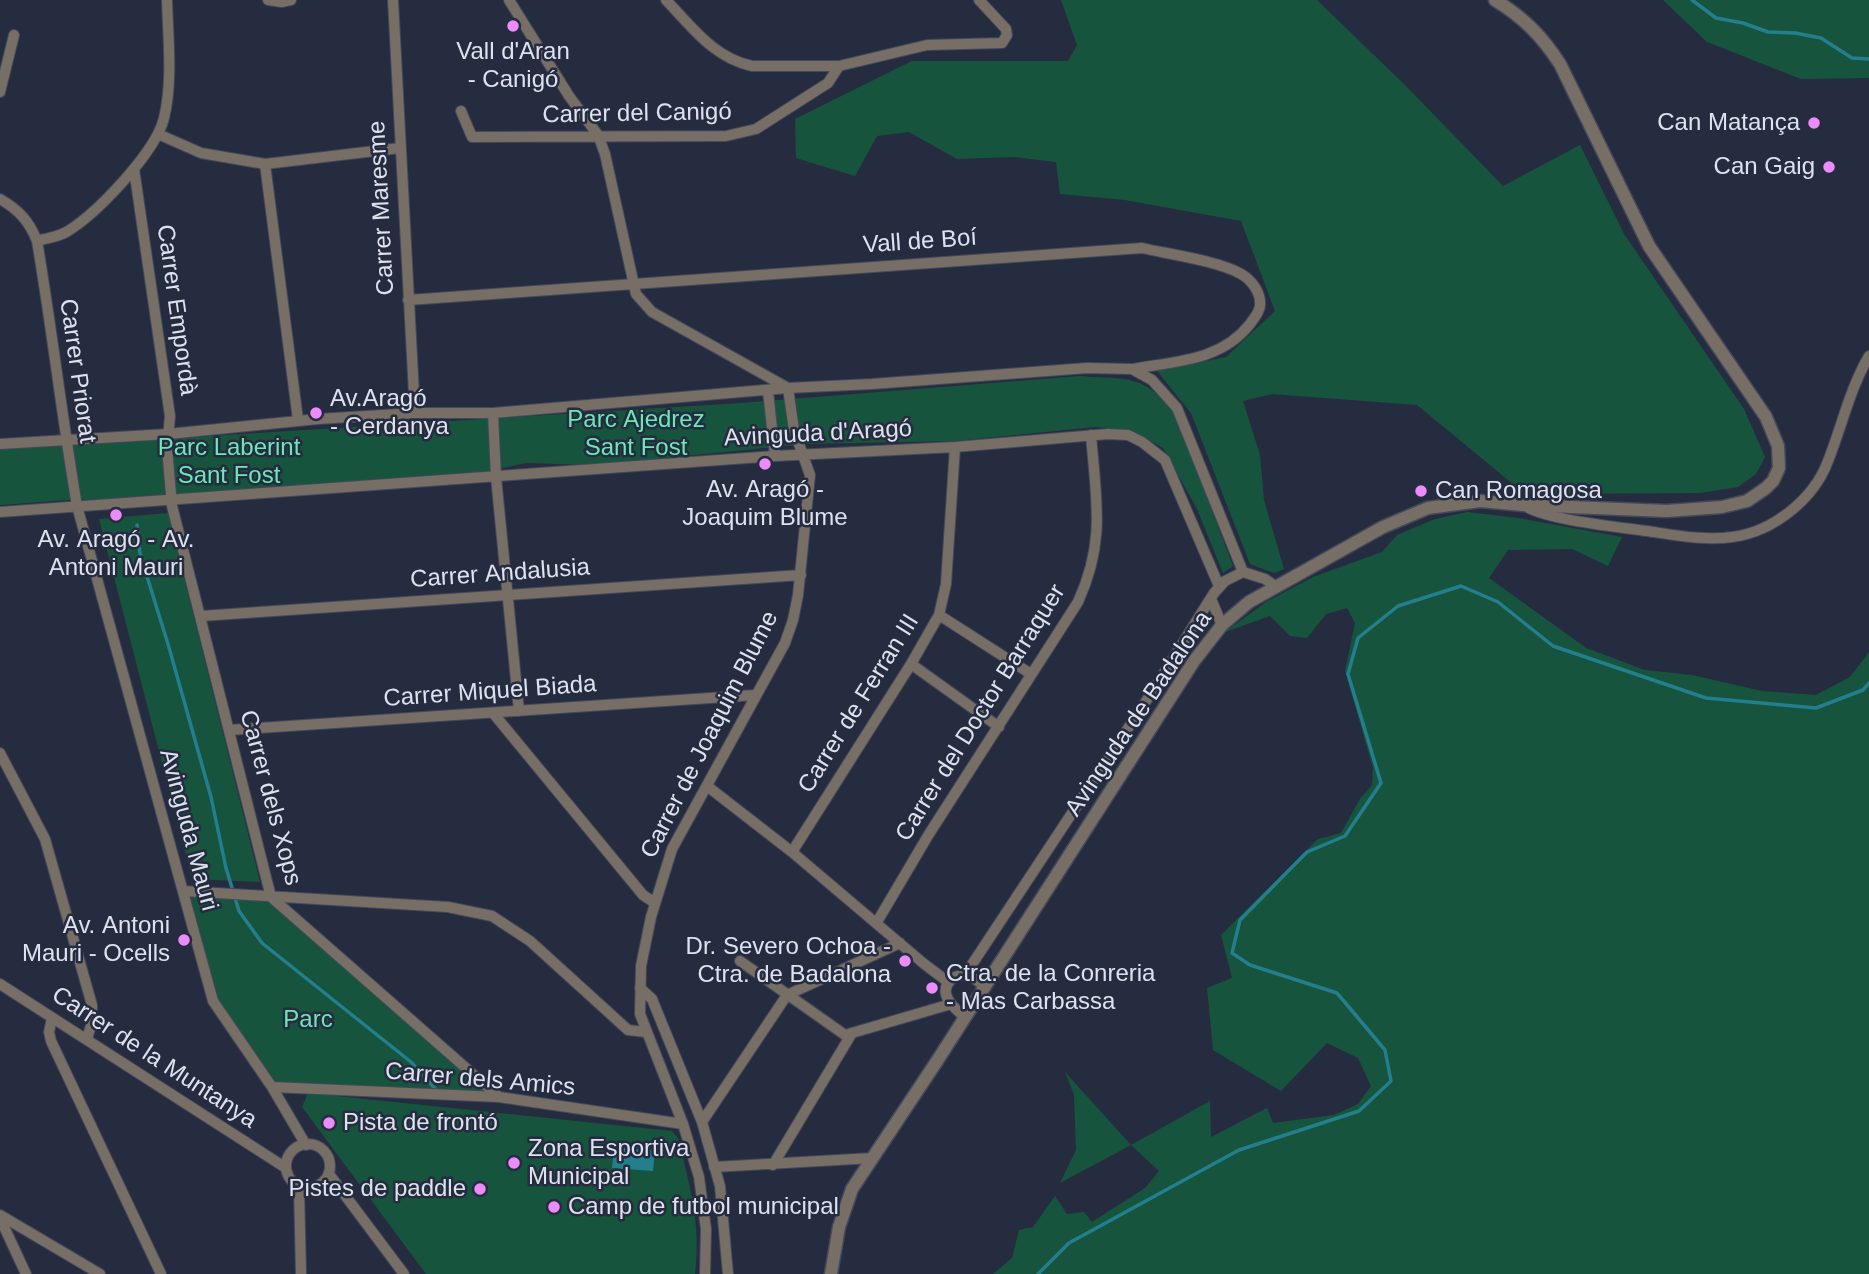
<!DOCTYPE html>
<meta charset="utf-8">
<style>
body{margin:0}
canvas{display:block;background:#252c3f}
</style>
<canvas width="1869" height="1274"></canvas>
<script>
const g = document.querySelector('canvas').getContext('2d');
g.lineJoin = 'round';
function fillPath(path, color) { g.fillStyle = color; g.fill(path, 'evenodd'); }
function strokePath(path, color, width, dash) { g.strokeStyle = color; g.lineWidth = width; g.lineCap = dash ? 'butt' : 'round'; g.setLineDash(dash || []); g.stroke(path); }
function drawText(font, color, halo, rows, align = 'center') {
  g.font = font + ' Arial,sans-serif'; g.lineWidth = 5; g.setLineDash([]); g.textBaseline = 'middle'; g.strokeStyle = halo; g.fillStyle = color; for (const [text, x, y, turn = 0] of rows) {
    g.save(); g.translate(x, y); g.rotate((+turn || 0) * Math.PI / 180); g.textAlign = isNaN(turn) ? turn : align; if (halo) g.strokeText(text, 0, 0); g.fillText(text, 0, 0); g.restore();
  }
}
fillPath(new Path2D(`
 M1061,0h256l88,85 98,101 77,-41 44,89 120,175 21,48 -9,17 -18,13 -38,6 -175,1 -108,-89 -145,-11 -29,7 17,54 4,45 20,69 -10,4 -24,-9 -59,-151 -34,-42 69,-14 49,-46 -34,-90 -116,-21 -65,-6 -4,-32 -42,-5 -57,2 -48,-27 -32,4 -22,40 -59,-18 -1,-39 117,-58h156l9,-16z
 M1663,0h206v78l-68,1 -94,-37z
 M1080,376c48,4 63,-3 95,38l58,152 -10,7 -26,-64 -34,-61 -32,-18 -36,-3 -140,14 -148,3 -216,21 -65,-2 -37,8 -355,28 -67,1 -67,5v-56l741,-46z
 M1467,512l51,6 104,19 -14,29 -36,-17 -64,1 -19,28 97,70 59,22 47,5 70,16 54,4 34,-18 19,-25v622h-876l19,-16 7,-28 14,-3 22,-31 12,18 17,-2 8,10 53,-34 14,-17 -28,-26 -71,38 16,-33 -2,-55 -9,-23 66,73 79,-44 1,36 56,-29 6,15 61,-8 24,-11 13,-18 -13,-28 -31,-15 -46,48 -68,-41 -6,-62 25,-10 -11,-43 97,-96 23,-6 19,-34 12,-14 1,-17 -28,-97 10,-48 -8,-15 -21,6 -19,24 -17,-2 -20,-20 -45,16 41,-30 47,-25 69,-25 15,-17 38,-16z
 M168,513l92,369 -68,-3 -93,-360z
 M183,891l88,6 228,200 -227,-10 -59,-86z
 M308,1093l364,38 6,7c12,50 23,83 17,136h-269l-124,-167z`), '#17543d');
fillPath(new Path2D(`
 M614,1147l41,4 -2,20 -41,-3z`), '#237e8e');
strokePath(new Path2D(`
 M1692,0l24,18 27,5 25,9 27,1 26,5 31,20 17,1
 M137,525l3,29 28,90 43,153 15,71 13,43 23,32 149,119 27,30
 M1038,1274l31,-31 170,-93 120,-39 32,-30 -6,-31 -48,-57 -87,-28 -18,-12 8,-33 67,-68 38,-16 36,-53 -33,-109 10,-36 40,-32 63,-20 37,16 55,44 153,52 110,10 47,-18 6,-7`), '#237e8e', 3.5);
const minor = new Path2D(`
 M268,0l14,2 9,-2
 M393,0l22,413
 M509,0l60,96 29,39 7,19 31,140 16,18 136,76
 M666,0c26,27 48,58 86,66h87
 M0,92l14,-57
 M461,111l11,26 254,-1 30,-7 72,-46 11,-17 88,-21 75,-2 5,-8 -1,-6 -27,-29
 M158,134l43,19 64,11 135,-16
 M265,164l33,256
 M134,169l36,247 -3,32 5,58 99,391 228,200
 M0,199c19,11 29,22 37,42 15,88 25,177 40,265l136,495 59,86 34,58
 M37,241c10,-3 22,-4 31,-10 29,-18 88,-79 96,-113 9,-37 4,-80 3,-118
 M408,300l734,-52c26,6 77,13 99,26 11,6 20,19 19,31 0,7 -6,13 -10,19 -29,37 -74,37 -117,45
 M768,391l7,65
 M493,413l3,64 23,234
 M0,444l168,-10 150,-15 97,-6h78l295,-25 84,-4 215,-16 45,1 20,11 25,28 66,164 22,7 10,7
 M1527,507c21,13 92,20 120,24 27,4 58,10 85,6 41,-5 82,-38 96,-76 14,-35 22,-73 41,-105
 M0,512l775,-56 180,-9 153,-13 20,1 14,7 23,18 54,126
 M1211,599l11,26
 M939,615l92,59
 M201,616l600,-41
 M911,664l88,63
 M493,713l150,182 12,8
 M229,730l526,-35
 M0,753l45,86 47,166v17l-5,17
 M707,786l85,66 131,111 25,19
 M792,852l119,-188 28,-49 7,-31 9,-137
 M183,891l265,16 44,9 38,25 98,89 18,2
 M877,922l52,-88 149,-232c28,-61 18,-103 13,-167
 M740,961l105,74 106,-31
 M965,975l189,-286 60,-96 11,-12 18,-9
 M0,984l286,184
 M640,988l12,11 50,123 18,64 8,88
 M965,1017c-9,-7 -28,-23 -15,-36 3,-4 9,-6 15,-6 7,1 14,7 20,11
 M52,1018l-3,14 2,9 110,233
 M272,1087l227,10 184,27
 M702,1122l85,-127 113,-52
 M286 1166a22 22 0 1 1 44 0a22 22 0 1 1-44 0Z
 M773,1165l79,-132
 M714,1167l159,-9
 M329,1174l75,100
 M299,1188l2,86
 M0,1215l100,59
 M0,1218l26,56
 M705,1274l1,-45 -7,-52 -16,-53 -43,-110 1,-48 10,-49 21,-68 113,-206 8,-23 5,-25 12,-120 -16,-45 -6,-42`);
const tertiary = new Path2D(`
 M831,1274l8,-47 13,-38 85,-128 257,-400 28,-36 27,-23 134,-75 45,-19 52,-7 43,4 144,6 55,-4 25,-6 19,-13 7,-7 6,-13 -1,-22 -12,-29 -117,-171 -89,-182c-18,-28 -37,-47 -65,-64`);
strokePath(minor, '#43495b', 12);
strokePath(tertiary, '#43495b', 15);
strokePath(minor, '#776e66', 10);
strokePath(tertiary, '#776e66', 12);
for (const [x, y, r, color] of [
 [513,26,7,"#ec8cfb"],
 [1814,123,7,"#ec8cfb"],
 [1829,167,7,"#ec8cfb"],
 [316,413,7,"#ec8cfb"],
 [765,464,7,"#ec8cfb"],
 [1421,491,7,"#ec8cfb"],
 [116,515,7,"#ec8cfb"],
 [184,940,7,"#ec8cfb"],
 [905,961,7,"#ec8cfb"],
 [932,988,7,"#ec8cfb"],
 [329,1123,7,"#ec8cfb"],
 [514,1163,7,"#ec8cfb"],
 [480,1189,7,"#ec8cfb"],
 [554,1207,7,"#ec8cfb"]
]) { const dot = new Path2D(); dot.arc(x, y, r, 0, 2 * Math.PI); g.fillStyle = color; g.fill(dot); strokePath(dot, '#252c3f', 2.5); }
drawText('24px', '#dee2ef', '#252c3f', [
 ["Vall d'Aran",513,52,"center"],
 ["- Canigó",513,80,"center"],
 ["Can Matança",1800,123,"right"],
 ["Can Gaig",1815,167,"right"],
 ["Av.Aragó",330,399],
 ["- Cerdanya",330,427],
 ["Av. Aragó -",765,490,"center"],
 ["Joaquim Blume",765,518,"center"],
 ["Can Romagosa",1435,491],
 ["Av. Aragó - Av.",116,540,"center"],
 ["Antoni Mauri",116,568,"center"],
 ["Av. Antoni",170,926,"right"],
 ["Mauri - Ocells",170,954,"right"],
 ["Dr. Severo Ochoa -",891,947,"right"],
 ["Ctra. de Badalona",891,975,"right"],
 ["Ctra. de la Conreria",946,974],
 ["- Mas Carbassa",946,1002],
 ["Pista de frontó",343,1123],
 ["Zona Esportiva",528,1149],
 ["Municipal",528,1177],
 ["Pistes de paddle",466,1189,"right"],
 ["Camp de futbol municipal",568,1207]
], 'left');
drawText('24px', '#dee2ef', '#252c3f', [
 ["Carrer del Canigó",637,114,-1],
 ["Carrer Maresme",382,208,-93],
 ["Vall de Boí",920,242,-4],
 ["Carrer Empordà",176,310,82],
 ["Carrer Priorat",77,371,82],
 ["Avinguda d'Aragó",818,434,-3],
 ["Carrer Andalusia",500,574,-4],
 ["Carrer Miquel Biada",490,692,-4],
 ["Carrer de Ferran III",859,704,-58],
 ["Carrer del Doctor Barraquer",981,713,-58],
 ["Avinguda de Badalona",1139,714,-56],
 ["Carrer de Joaquim Blume",710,735,-63],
 ["Carrer dels Xops",270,798,75],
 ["Avinguda Mauri",188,830,75],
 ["Carrer de la Muntanya",154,1058,33],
 ["Carrer dels Amics",480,1080,5]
]);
drawText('24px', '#6ae9b5', '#252c3f', [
 ["Parc Ajedrez",636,420],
 ["Sant Fost",636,448],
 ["Parc Laberint",229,448],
 ["Sant Fost",229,476],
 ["Parc",308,1020]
]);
</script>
